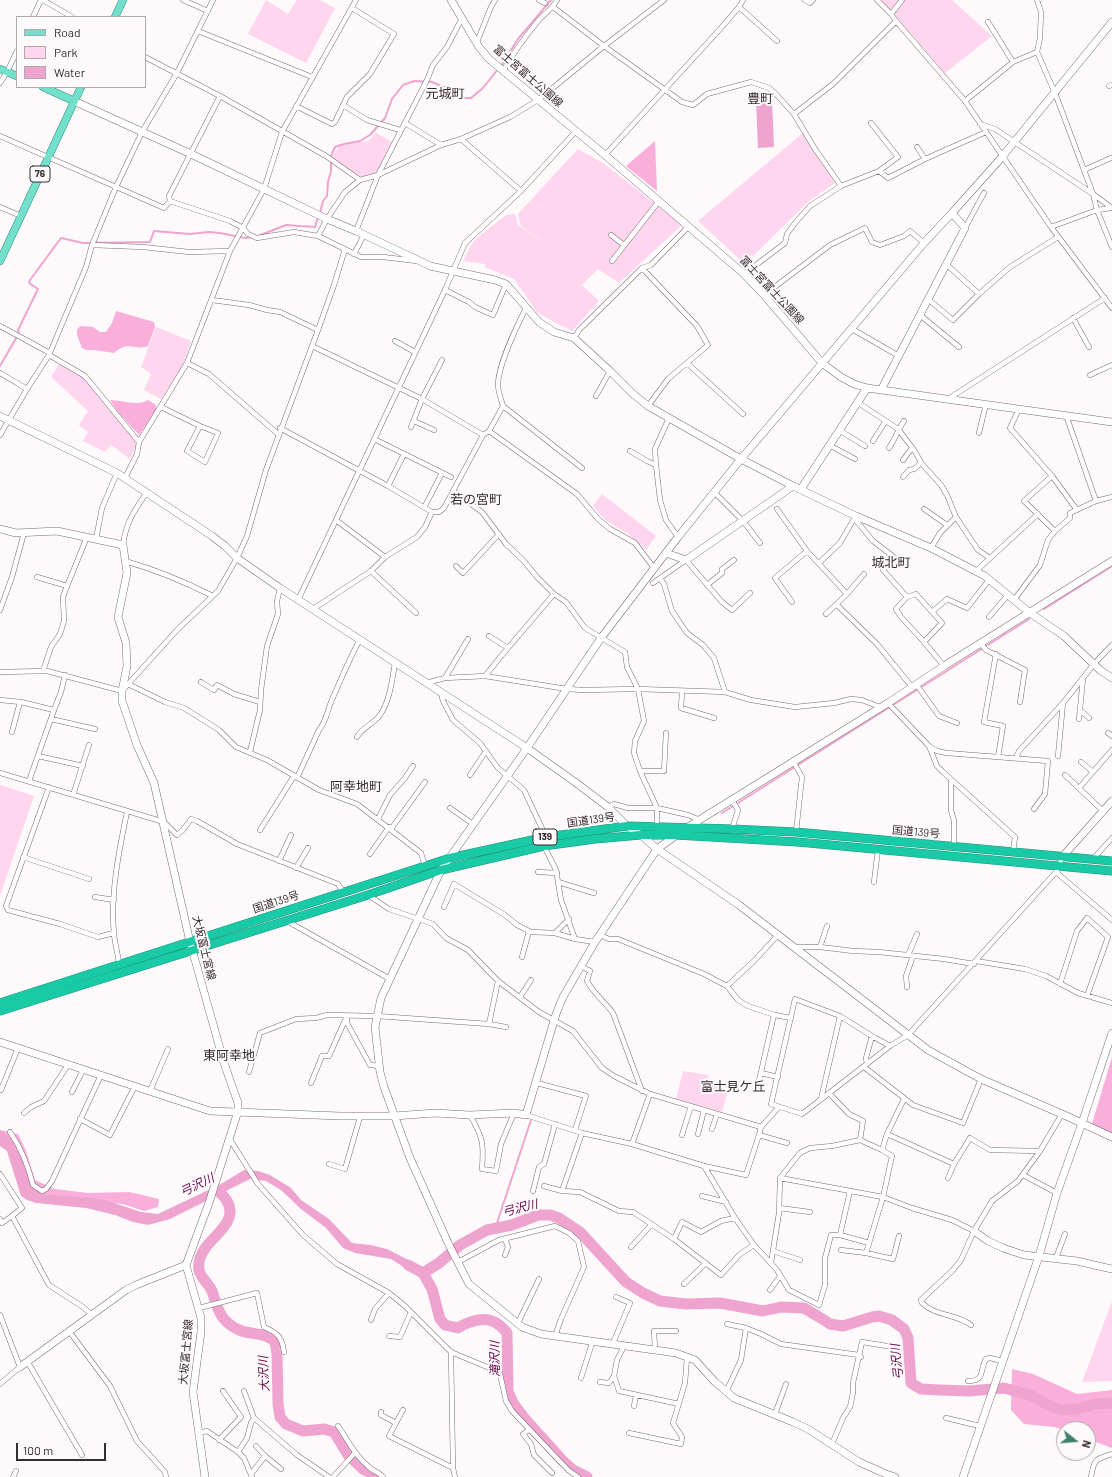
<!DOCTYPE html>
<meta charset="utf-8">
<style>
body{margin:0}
#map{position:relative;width:1112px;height:1477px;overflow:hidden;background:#fef9fb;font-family:Barlow,sans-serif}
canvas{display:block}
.legend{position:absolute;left:16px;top:16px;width:130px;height:72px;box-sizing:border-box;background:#fef9fb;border:1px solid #aea7ab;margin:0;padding:5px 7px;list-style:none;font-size:12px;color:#362d32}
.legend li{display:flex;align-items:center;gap:8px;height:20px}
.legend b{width:20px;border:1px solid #aea7ab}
.north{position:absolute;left:1056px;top:1421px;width:40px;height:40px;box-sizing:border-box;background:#fef9fb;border:1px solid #aea7ab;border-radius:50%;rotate:107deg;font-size:11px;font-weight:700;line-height:16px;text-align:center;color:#362d32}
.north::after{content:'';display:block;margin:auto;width:14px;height:18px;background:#3f7f6e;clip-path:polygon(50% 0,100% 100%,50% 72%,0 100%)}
.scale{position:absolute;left:16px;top:1443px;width:90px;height:18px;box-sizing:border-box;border:2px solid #362d32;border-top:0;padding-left:5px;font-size:12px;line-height:14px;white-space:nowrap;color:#362d32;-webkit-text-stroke:3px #fef9fb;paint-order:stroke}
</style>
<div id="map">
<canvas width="1112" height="1477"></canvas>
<ul class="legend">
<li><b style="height:5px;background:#74dfca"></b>Road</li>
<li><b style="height:11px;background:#ffd6ed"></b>Park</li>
<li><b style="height:11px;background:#efa4d0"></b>Water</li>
</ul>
<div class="north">N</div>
<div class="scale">100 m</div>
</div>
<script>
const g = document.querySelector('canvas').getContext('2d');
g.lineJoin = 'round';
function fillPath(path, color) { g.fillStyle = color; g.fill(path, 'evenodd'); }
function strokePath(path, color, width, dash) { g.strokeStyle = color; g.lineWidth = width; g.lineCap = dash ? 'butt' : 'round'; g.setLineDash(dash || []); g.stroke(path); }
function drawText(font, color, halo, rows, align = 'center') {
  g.font = font + ' Barlow,"Noto Sans JP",sans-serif'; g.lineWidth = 4; g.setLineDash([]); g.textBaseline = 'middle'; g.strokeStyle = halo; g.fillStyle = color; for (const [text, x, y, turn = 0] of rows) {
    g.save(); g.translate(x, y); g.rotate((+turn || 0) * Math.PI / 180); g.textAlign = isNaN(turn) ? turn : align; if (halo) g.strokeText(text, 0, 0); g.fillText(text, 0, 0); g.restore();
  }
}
fillPath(new Path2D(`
 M266,0l22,14 9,-14h23l15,8 -29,55 -58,-29z
 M880,0h72l40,36 -47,37 -51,-59z
 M376,133l16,9 -16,32 -16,4 -29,-19 9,-14 28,-4z
 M803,133l32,50 -26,18 -64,63 -47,-43z
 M578,149l25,14 79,62 -63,58 -21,-14 -16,16 17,16 -27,30 -20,-10 -15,-9 -23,-33 -29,-12v-3l-22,-3 11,-21 32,-25 9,-1 3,11 34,23 -31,-22 -3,-12z
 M156,327l35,14 -8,24 -22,34 -17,-9 7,-16 -10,-7z
 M59,364l24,13 54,66 -7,16 -19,-14 -6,7 -22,-11 5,-9 -9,-7 9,-14 -37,-34z
 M602,494l54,42 -10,14 -19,-17 -22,-13 -12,-14z
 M0,785l34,11 -34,100z
 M683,1071l25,4 2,9 18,6 -6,22 -46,-13z
 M1112,1301v80l-30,1z`), '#ffd6ed');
fillPath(new Path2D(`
 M655,141l2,50 -31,-25z
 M116,311l38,11 1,5 -7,19c-15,5 -19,-6 -34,7l-20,-3h-8l-4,-2 -5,-13v-5l3,-4 13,1 7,5h6l6,-9z
 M110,400c13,0 25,7 38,0l8,5v5l-17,25 -21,-23z
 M1112,1057v78l-14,-7 -6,-4z
 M0,1130l18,4 8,17 9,29 20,9 33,4 41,-1 30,7 -1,8 -14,4 -21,-7 -88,-5 -25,-49 -10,-6z
 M1012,1369l21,5 44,20 35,-4v58l-24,-9v-10h-24v1l-10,-3 -30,-3 -13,-14z`), '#faaedb');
fillPath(new Path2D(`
 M756,101h16l2,46 -16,1z
 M0,1130l16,11 11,30 13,23 62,5 39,13 17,2 63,-30 23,-14 14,1 12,4 21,13 10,12 28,19 23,24 19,2 16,4 35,18 -4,9 -27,-17 -36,-6 -12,-5 -17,-20 -25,-19 -20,-19 -15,-9 -16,-2 -80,40 -22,6 -15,-3 -18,-7 -29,-7 -50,-5 -9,-3 -6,-4 -14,-45 -7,-5z`), '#efa4d0');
strokePath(new Path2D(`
 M501,66l17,-27 33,-39
 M320,213l3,-12 4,-5 1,-14 3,-11v-15l4,-9 9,-3 16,-3 10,-6 15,-17 7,-19 11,-14 11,-4 18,1 25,11 7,5h7l12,-10 15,-19
 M258,236l28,-11 29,2 3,-10
 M0,366l19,-33 -1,-3 20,-41 -9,-6 1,-3 31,-42 22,5 67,-1 4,-11 36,3 18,-2 12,1 25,5 7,-1
 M1044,609l68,-43
 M722,813l307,-194
 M495,1229l36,-109`), '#efa4d0', 2);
strokePath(new Path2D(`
 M217,1190c3,3 8,7 10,11 12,21 -15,35 -23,49 -4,6 -6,13 -5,20 1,7 10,14 13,21 4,11 6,24 16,32 17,15 31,6 47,18l2,12 1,51 2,13 6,7 17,7 21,-2 10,3 14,23 15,14 16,8
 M408,1265l15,8 16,-10 21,-18 27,-15 25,-5 26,-10h12l9,3 21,14 46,50 17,11 17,8 26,3 34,-1 43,8 18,-4 23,1 20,12 6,4 13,2 29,-9 7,-1 13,4 12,9 4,9 3,45 10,6 19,1 29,1 35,-3 26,7 24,13 9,2 14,-1 18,-5 17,-1
 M423,1273l9,16 8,30 5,6 13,3c9,-6 24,-11 34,-7 6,2 11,7 15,12l1,58 5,12 12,16 37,41 11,10 14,7`), '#efa4d0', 11);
const street = new Path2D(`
 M43,0l29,17
 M183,0l25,11
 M539,0l6,3
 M805,0l5,3 3,-3
 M877,0l14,14 5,7 69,80 86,126 61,81
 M1037,0l4,12 -1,26 -3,14 18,41 38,101 4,16 15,37
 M553,7l51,39 78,56 11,3 14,-11 44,-12 18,6 6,5 19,21 21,35 26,37
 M739,7l38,34
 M891,14l11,-14
 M33,17l8,-17
 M988,22l25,40
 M198,31l114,46
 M477,42l14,-35 4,-7
 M145,57l75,39 106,60 34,24
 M503,71c10,-18 22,-34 35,-50 6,-7 14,-12 19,-21
 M0,83l7,-11 10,-21
 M1109,86l3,-1
 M965,101l48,-39 24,-10
 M343,105l24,15 33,10
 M296,106l36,18 3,-2 12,-25 23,-23 24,-40 -42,-26
 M794,114l39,-30 63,-63
 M405,123l36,22
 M980,124l15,5 98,65 19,14
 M0,136l164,72 6,-7 60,20 13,7 5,6 9,4 37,-6 24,4 43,21h22l34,4
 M461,139l60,52
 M917,147l8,12
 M605,155l116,-127 18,-21 4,-7
 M1084,170l27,-12
 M879,171l9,7 37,-19 61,-27
 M170,201l-1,-5 51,-100
 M0,207l21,9
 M1051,227l46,-17 15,-2
 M965,228l19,-35
 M356,231l22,-56 49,-95 6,-15 14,-18 15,-29
 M611,235l13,10
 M318,236l9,-17 18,-27 15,-12 18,-5 63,-30 20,-6 49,-22 28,-17 66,-54 60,-46
 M92,245l51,2 46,5 41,-1
 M354,254l10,-19
 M612,261l47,-60
 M946,264l33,30
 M642,268l55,58 11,19 -40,34 -20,27
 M744,274l41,-31 2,-9 8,-11 15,-17 31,-20 38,-15 19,-14 -27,-34
 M445,290l24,12 6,5 18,8 13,-31
 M764,295l66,-50 35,-17 7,14 8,3 24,-9 6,-5 14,12
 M928,299l25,21 26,-26 31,-27 48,-30
 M212,300l37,5 18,5 13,2 38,18
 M920,315l39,32
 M1073,318l16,29
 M0,326l50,27
 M852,329l47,27
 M574,338l5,-8 63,-62 9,-3 37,-38
 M395,341l20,11
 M312,346l110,53 61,36
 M49,355l36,21 54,66
 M187,363l22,11 69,60
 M688,364l55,50
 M0,373l27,16
 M1090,375l22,-10
 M596,396l14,-25
 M948,399l157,-101
 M857,402l41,27 16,21 8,14 19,21 6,10 9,22
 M503,406l79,62
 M161,407l39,19 18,7 -13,29 -18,-11 13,-25
 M1019,409l-9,19 42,48 25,34
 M1066,415l30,86
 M414,421l20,9
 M411,427l11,-28 20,-39
 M280,428l108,58 44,26h7l5,-4 39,-73 6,-4 14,-25c-2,-7 -5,-15 -5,-21 0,-21 19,-59 28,-77
 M839,430l26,16
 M489,431l88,63 21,25 12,10 25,14 19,25
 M979,433l7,-29
 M0,435l27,-46 22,-34 37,-88 6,-22 24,-58 26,-55 35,-59 36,-73
 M374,439l77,38
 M873,441l12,-19
 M829,445l26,14
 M889,448c6,-9 9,-18 15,-27
 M630,451l17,10 9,4 4,35 6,20 12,17
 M903,460l9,-12
 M656,465l-1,-16 14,-31
 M1052,476l-28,25 31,30
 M903,477l6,-7 5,-1 7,-6
 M125,478l12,-24 2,-12 48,-79 43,-112 34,-62 18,-57 74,-132
 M388,486l16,-32
 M453,491l29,21 24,32 17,16 14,17 17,17 12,8 19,26 40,24 2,15 11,22 6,32 -9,20 -1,12 6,18 17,37v19
 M714,492l29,29 17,22
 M426,504l16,-31
 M777,509l30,42 40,43
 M924,509l23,16
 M854,518l19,23 21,16 -11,13 24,27
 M336,520l49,37
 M96,539l6,-31 15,-35
 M123,545c3,-23 11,-34 24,-53
 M931,548l9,-15 16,-16 22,33 12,8
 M125,561c32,9 58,20 88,35
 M819,563l21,-20 15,-26
 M456,566l7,7 36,-39
 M371,571l45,42
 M976,571l62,-57
 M37,577l30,9 20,-49
 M660,578l4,6 8,27 15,22 16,12 11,13 11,34
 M653,583l33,-23 36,42 10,8 18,-17
 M707,585l15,-12v-4l12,-9
 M298,600l147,-310 20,-47 56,-52 55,-60
 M1014,600l26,-35 8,-25 7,-9 15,-13v-5l26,-12 16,-4
 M792,602l-17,-24 32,-27
 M837,605l40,39 35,43
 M313,609l58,-38 14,-14 32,-20 8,-10 7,-15
 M0,610l12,-33 12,-44
 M932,612l15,-13 20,9 22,-28
 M826,614l21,-20 17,-20
 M989,617l19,-22
 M489,636l19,12
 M924,642l-23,-25 -5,-8 11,-12 9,-3 26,29 -18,19 20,24
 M981,644l5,6 39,20 -5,32
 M996,654l-12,68 19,4 -5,31
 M43,671l8,-24 9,-13 4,-13 -1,-24 4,-11
 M0,672l47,-1 75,20 55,-61 41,-39 19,-33 10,-22 19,-66 52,-140 16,-45 11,-36
 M485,676l17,-21 52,-61
 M445,678l23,-39
 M201,682l13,8 3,-5 17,9 26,8
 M426,683l19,-5 40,-2 82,13 16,1 55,-1 87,3 26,8 44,7 39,-4 17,-4 11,1 18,7
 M128,684l37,18 19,6 35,22 17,17 31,13 52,30 38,14 64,49 4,13
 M916,684l23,32 18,7
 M682,692l-1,16 33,10
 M441,693l2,8 10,19 27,23 18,25 26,22 22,47
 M0,700l21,2 33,8 -25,71
 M888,703l41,43 8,20 6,6 72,65 -2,15
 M54,710l7,-18 4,-17
 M1080,710l9,8
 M51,719l44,10
 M1079,719l4,-40
 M12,732l8,-30
 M1108,733l4,3
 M357,737c5,-10 17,-13 23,-22 10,-14 12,-35 15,-52
 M929,746l8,5 10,2 101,8 -3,33 -11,15
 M250,752l10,-42 1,-20 6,-44 11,-32 -1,-13 3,-13
 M38,756l45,10
 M1058,756l5,-53
 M1016,758l3,-7 44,-48 31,-39 18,-19
 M793,761l9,16 -6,55
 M1081,762l12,10
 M640,771h24l2,-38
 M0,773l164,49 13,13 6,-5 8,-11 6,2 40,23 101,40 5,8
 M470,775l16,-24
 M1065,775l38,36
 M297,778l22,-48c7,-8 8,-18 12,-28 9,-21 18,-42 29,-63
 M951,780v30l3,11v26
 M49,787l-43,119 2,4 52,14 38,13 16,-4
 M1079,788l33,-38
 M73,795l16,-50
 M732,800l6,10 -6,19
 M608,807l6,-3 14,4h29l31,7 12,5
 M450,808l23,16
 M378,819l12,-24 15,-17 8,-12
 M391,829l34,-47
 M260,830l34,-54
 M544,846l12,24 5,30 14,39
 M370,854l19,-27
 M23,857l66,22
 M1093,859l19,-21
 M279,861l12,-26
 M296,868l12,-20
 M538,872l19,1
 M1056,872l56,48
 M558,882l36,11
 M874,882l4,-33
 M368,895l21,14 44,15 13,14 22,12 30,31 41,31 34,19 29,37 12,8 36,18 111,33
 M95,897l19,3
 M444,907l10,-23 51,31 12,10 14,7 24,1 20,6 20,3
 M287,921l103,58
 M555,933l14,-14
 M600,935l9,4h9l86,35 23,12 11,14 10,6 27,9 16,3
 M795,947h25l33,4 26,1 65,7 30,5
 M820,947l7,-21
 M908,955l9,-21
 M522,957l7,-26
 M976,961l49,8 21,7 32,17 34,10
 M119,964c-1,-10 -4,-20 -5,-30 -4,-40 5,-83 13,-122
 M581,966l9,5 -3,10c6,12 18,21 26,32l29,78
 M1060,984l17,-53 10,-13 21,19 -21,59
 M727,986l27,-25 24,-26
 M907,987l-1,-11 7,-20
 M520,997l11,-17
 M347,1018v5l23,42 9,1
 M489,1024l9,-43
 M890,1046l-18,-10 -32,-20 -45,-17 -24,105 31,10 88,-68 18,-11 148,-163 7,-16
 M867,1064l-1,-6 6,-22
 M864,1067l49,38 50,18 18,-44
 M249,1072l11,-39 36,-14 20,-1 11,-3 50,1 112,8 17,3
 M761,1073l17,4
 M311,1083l11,-27h7l18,-40
 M537,1083l49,13 -11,34
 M758,1085l16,-70
 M1,1090l17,-42
 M150,1091l18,-42
 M72,1092l11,-22
 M829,1093l20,21 14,7 -3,19
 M821,1099l19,-83
 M904,1099l-17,35 67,30
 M779,1107l-18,20 -2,8 28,8
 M24,1113l7,-6 13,-6 24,-36
 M470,1115c13,23 14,28 12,54l14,2 5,-27 13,-31
 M526,1115l56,18 50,11 72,22 42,9 13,-40
 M80,1119l30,16 25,-49
 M712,1129l5,-15
 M10,1132c12,17 18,33 23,53l9,6 4,-2 6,-8 49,-106
 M698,1134l6,-24
 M682,1135l9,-29
 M229,1138l29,46 45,51 34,29 52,29 16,13 46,46 2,116 2,9
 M632,1144l18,-50
 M329,1164l16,5 15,-52
 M704,1166l31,52 19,27 23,25 12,20 30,15 6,-20v-27l6,-23h9l10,-44
 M0,1174l22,34 -10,8
 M1023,1175l34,18
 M780,1178l103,19 29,11 40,12 22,11
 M948,1178l6,-14 16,-26 20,12 50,1
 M544,1186l18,5 18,1 39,19 14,1 41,27 8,-17 19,10 20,-11 14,-3
 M533,1191l6,-24 5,-3 11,-40
 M562,1191l20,-58
 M702,1196l24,6
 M779,1208l31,4
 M0,1219l2,4 10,-7 37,69 34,22 8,7
 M840,1235l29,8
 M505,1239l3,8 -3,8
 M674,1239l47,36 19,-21 14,-9
 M631,1247l21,-23
 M841,1250l25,3 27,6 6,-23
 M773,1251l27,9
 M866,1253l17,-56 9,-41 -10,-6
 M1056,1258l9,-24
 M458,1262l41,-22 56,-14 14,7 9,8 6,26 -23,52 -6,17
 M771,1263l8,-50 1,-35 20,-25 10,-5 22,-2 28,-6 22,10 5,-16
 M684,1284l22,-21
 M770,1290l10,-14
 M199,1308l58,-15 7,34c14,6 18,10 20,25
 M0,1315l20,52 -20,17
 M371,1320l4,-11 14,-16
 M518,1323l21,-44
 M727,1324l19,4 15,6 20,10 78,11 2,2
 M971,1325c-14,-11 -36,-9 -49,-22l-1,-3 32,-30 8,-10 13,-29 18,-30 26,-20 22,-30 22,-37
 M69,1331l41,55 27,55 28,31 1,5
 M389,1336l11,1 11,-25
 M613,1343l17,-40 -14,-6
 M624,1346l-7,14 -3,16 5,15 60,13
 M655,1349l-1,-18h22
 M451,1352l36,15 13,7 6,27 6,10 56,59 10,7
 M27,1361l55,94
 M581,1378l12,-38
 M968,1381c18,0 11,-11 18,-22l4,-1 12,3
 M600,1382l9,1 5,-7
 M244,1391l10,27 -3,5 -4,15 -9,14 6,6 8,19
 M726,1392l15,-32 5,-32
 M634,1406l2,-11
 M403,1410l-14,26 64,32
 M381,1412v3l15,8
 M775,1414l11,-30
 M254,1418l43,37 32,22
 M946,1418l34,8
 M338,1426c10,14 17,30 30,40 4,5 11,6 15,11
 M529,1430l-6,4 8,10 3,11 18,18
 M198,1433l9,-2 31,21
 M629,1433l52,11 1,-7 -9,-14 12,-40 2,-26
 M219,1440l22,-23 -18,-26
 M832,1444l11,-26 7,-11 3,-14v-10l9,-41 31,5
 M256,1446l9,10 16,13
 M251,1474l14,-18
 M13,1477l3,-6
 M333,1477l22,-24
 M1091,1477c3,-18 4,-18 21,-23`);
const secondary = new Path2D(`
 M451,0l28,47 10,12 116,96 139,119 20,21 58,68 19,14 13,7 13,4 245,34
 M74,101l117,53 136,65 29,12 64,30 10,5 65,14 11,4 33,38 15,10 20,6 36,33 22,22 16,13 93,53 52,27 63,30 75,32 54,28 45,37 34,23 36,34 12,8
 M881,390l84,-162 -13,-15 50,-56 110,-135
 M0,416l117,57 95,63 13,10 12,12 43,30 247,160 48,34 33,25 19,19 14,9 16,14 82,56 189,145 53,29 81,35 50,23
 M801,489l66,-101
 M0,529l16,4 41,-2 66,14 4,28 -9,44 8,26 1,23 -5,25v10l15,44 17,38 36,159 34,121 14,40v8l-29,92 -23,62 15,53v14l-8,60 12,85
 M666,553l20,7 107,-74
 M1063,856l49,-55
 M0,1042l210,69 130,5h54l41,-3 35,2 44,-2 12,2 30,-101 7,-17 18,-31 14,-24 62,-93 31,-22 200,-124 56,-37 168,-105
 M974,1231l14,10 15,7 21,7 53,6 35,8
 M20,1367l106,-77 10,-5 50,-20
 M895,1477l-9,-3 -27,-12 -51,-33 -15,-7 -59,-24 -19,-16 -20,-22 -19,-7 -135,-19 -19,-7 -53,-43 -20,-39 -39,-87 -26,-71 -4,-15 -5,-45 6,-29 60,-128 86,-122 74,-110 77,-101 63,-78 183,-216 28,-30
 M963,1477l76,-221 18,-63 25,-70 30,-90`);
const primary = new Path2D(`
 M115,17l8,-17
 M0,69l17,7
 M43,87l31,14
 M0,261l81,-174`);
const highway = new Path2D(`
 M0,1003l450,-145 96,-21 81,-11 105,3 64,3 316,29
 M0,1011l368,-116 73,-25 103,-24 51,-7 46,-4h35l122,7 314,29`);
strokePath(street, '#7d6974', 5.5);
strokePath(secondary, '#7d6974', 8);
strokePath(primary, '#22937d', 8);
strokePath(highway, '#22937d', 9);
strokePath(street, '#fff', 4.5);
strokePath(secondary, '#fff', 7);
strokePath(primary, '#74dfca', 7);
strokePath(highway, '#18caa6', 8);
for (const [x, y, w] of [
 [40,174,20],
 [545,837,24]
]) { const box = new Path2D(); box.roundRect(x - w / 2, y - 8, w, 16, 3); g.fillStyle = '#fef9fb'; g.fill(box); strokePath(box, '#362d32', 1); }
drawText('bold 10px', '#362d32', null, [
 ["76",40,174],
 ["139",545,837]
]);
drawText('11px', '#362d32', '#fef9fb', [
 ["富士宮富士公園線",528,76,41],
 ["富士宮富士公園線",772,290,47],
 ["国道139号",591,820,-8],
 ["国道139号",916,832,5],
 ["国道139号",276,902,-18],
 ["大坂富士宮線",204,948,76],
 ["大坂富士宮線",186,1352,-85]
]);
drawText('italic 12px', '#610748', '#fef9fb', [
 ["弓沢川",197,1185,-26],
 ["弓沢川",520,1208,-14],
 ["滝沢川",495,1359,-91],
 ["弓沢川",897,1362,-96],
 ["大沢川",264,1374,-93]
]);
drawText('13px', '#362d32', '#fef9fb', [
 ["元城町",445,94],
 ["豊町",760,99],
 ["若の宮町",476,500],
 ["城北町",891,563],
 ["阿幸地町",356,787],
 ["東阿幸地",229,1056],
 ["富士見ケ丘",733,1087]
]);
</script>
